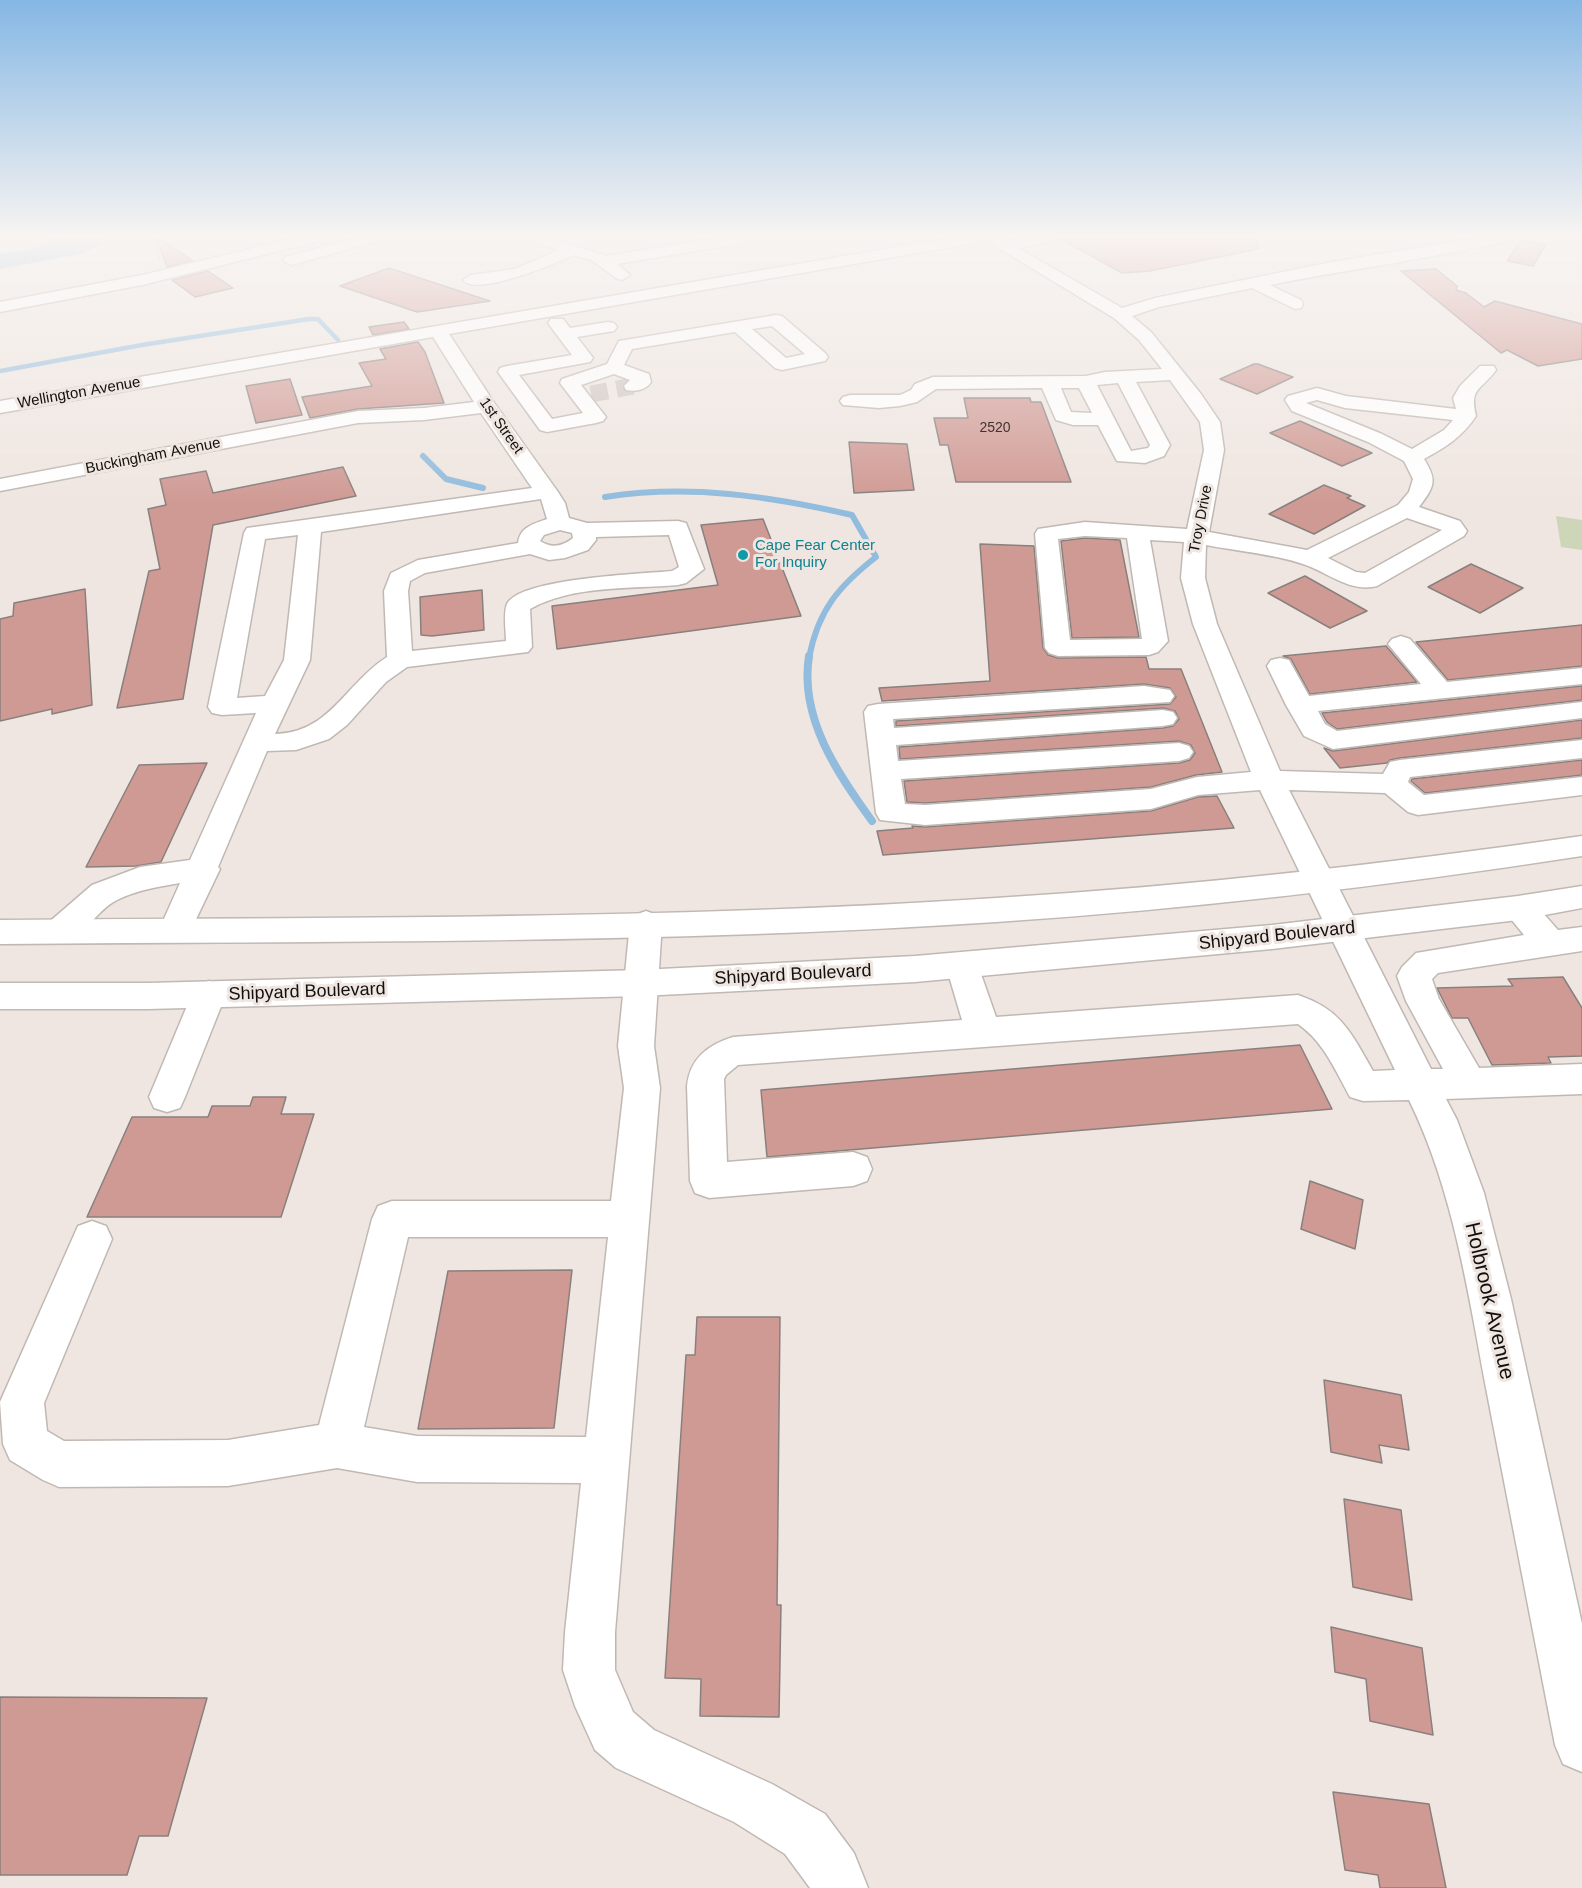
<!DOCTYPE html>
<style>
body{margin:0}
canvas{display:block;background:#efe6e1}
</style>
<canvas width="1582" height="1888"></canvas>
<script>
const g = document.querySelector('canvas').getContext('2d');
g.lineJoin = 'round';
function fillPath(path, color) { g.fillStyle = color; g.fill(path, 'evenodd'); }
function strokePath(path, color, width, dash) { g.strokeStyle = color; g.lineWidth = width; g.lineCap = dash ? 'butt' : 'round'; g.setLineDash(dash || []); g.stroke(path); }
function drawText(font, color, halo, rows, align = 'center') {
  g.font = font + ' Arial,sans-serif'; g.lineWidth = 6; g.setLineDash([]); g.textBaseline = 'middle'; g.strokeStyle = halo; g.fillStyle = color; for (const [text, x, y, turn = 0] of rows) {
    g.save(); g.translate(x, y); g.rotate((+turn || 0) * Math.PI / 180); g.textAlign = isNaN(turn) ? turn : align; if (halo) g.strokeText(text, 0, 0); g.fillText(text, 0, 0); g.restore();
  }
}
fillPath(new Path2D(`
 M1556,516l26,4v30l-21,-3z`), '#ced6b9');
fillPath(new Path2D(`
 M53,238h52v4l-21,11 -84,16v-15l42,-8z`), '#92bcdd');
strokePath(new Path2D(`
 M0,371l142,-26 167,-26h9l20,21`), '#92bcdd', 4.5);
strokePath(new Path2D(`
 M423,456l23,23 37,9
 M605,497c84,-13 164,-1 247,18l24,42c-37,29 -58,53 -67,101`), '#92bcdd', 6);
strokePath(new Path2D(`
 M809,656c-10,62 29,118 63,165`), '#92bcdd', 8);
const building = new Path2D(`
 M156,238h3l34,23 -26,6z
 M1059,238h198l1,11 -108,22 -28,2z
 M1521,240l25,4 -13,22 -26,-5z
 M389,268l101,33 -73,11 -77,-26z
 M1436,269l21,17 -1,4 10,3 18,14 11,-6 87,23v35l-44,7 -31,-16 -6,3 -100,-82z
 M208,271l25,17 -38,9 -23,-17z
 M404,322l5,7 -36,6 -4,-8z
 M418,342l7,10 19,51 -86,6 -48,9 -8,-21 70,-11 -13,-23 27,-4 -6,-10z
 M1254,364h4l35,13 -36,17 -37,-15z
 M290,379l12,36 -46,8 -10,-37z
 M964,398h66l1,4h10l30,80h-115l-8,-37h-8l-6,-27h34z
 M1300,421l72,32 -30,13 -72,-33z
 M849,442l58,2 7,46 -60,3z
 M343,467l13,29 -143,29 -30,174 -66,9 32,-137 11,-2 -12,-60 18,-4 -6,-26 46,-8 7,22z
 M1324,485l27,11 -4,2 18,8 -51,28 -45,-20z
 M763,519l38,97 -244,33 -5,-43 166,-21 -17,-60z
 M1085,538l35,2 19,97 -67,1 -11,-97z
 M980,544l54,2 9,102 5,7 10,3 88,-1 3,12h32l41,103 -26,3 -45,12 -226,16 -18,-1 -3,-21 275,-18 11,-3 5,-7 -4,-8 -12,-4 -279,18 -1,-12 264,-19 10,-2 6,-7 -4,-8 -12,-3 -267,18v-5l274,-17 6,-7 -6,-9 -26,-4 -262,17 -3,-13 111,-7z
 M1471,564l52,24 -43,25 -52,-26z
 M1305,576l62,35 -37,17 -62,-35z
 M85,589l7,116 -40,9v-5l-52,12v-102l13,-3 1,-13z
 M482,590l2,40 -52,6 -11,-1 -1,-38z
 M1582,625v41l-134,14 -32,-38z
 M1386,646l31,36 -107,12 -19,-35 -8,-3z
 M1582,686v14l-245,29 -10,-7 -5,-9z
 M1582,720v18l-182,20 -10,2 -3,3 -47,5 -16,-20 9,3z
 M1582,760v15l-157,18 -14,-12 1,-2z
 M207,763l-46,99 -25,4 -50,1 53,-102z
 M1217,796l17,32 -351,27 -6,-24 36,-3 -1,-2 13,1 226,-16 47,-14z
 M1563,977l19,31v48l-34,1 3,6 -59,2 -24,-47h-16l-15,-30 76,-2 -5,-7z
 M1300,1045l32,64 -565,48 -6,-67z
 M253,1097h33l-5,17h33l-33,103h-194l45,-100h76l4,-11h38z
 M1310,1181l53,19 -8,49 -54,-20z
 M572,1270l-18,158 -136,1 30,-158z
 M697,1317h83l-3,288h4l-2,112 -79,-1 1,-37 -36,-1 21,-323h9z
 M1324,1380l77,15 8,55 -30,-5 3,18 -51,-11z
 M1344,1499l57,11 11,90 -59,-13z
 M1331,1627l91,21 11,87 -63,-14 -4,-42 -31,-7z
 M0,1697l207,1 -39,138h-29l-12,39h-127z
 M1333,1792l96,12 17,84h-66l-2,-13 -33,-5z`);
fillPath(building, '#d09a94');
strokePath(building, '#89807e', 1.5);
strokePath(new Path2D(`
 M591,394l42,-8`), '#cec6c1', 17, [17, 9]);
const minor = new Path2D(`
 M296,238h26l-3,3 -177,44 -142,27v-10l142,-27z
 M357,238l21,1 -3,3 -84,23 -8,-5 2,-3z
 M529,238h23l54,18 111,-18h35l-8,5 -127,21 13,11 -8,5 -6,-2 -23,-17 -19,-6c-18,8 -97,42 -111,25l8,-5 44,-6 44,-19 -27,-9z
 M949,238h52l5,3 17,-3h33l-3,3 -35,7 104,60 33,-10 177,-36 145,-24h30l-3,3c-77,19 -156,28 -234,44l31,15 2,4 -2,4 -6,1 -43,-21 -93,19 -27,9 19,16 50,62 19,28 4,28 -15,82 98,18 91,-45 11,-13 4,-13 -9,-18 -36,-19 -76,-31 -7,-11 3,-4 29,-8 29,8 110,13 -3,-11 7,-12 20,-20h14l2,4c-15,21 -27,17 -20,46 -14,21 -30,31 -52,43 14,22 10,28 -5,48l41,14 7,10 -3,5 -87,50c-28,7 -49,-14 -74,-22 -28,-10 -67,-13 -97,-19l-1,33 12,46 63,147 103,3 7,-12 10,-2 182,-20v18l-172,19 -2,5 16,13 158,-18v18l-164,20 -10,-3 -23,-19 -96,-3 142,279h12l-37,-68 -9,-25 5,-9 14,-14 108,-18 -22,-27 5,-8c24,-7 36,14 51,30l24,-3v24l-144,22 -6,6 7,20 40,69 103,-4v30l-136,5 11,21 27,73 27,106 71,325v148l-19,-8 -8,-19c-23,-119 -46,-238 -69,-357 -18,-96 -33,-199 -77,-288l-46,1 -13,-4c-15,-27 -26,-55 -52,-73l-560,41 -12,10 -2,4 3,83 126,-10 14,5 5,12 -5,12 -14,5 -144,12 -14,-5 -5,-12 -3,-95c3,-28 21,-41 46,-49l229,-17 -16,-54 5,-9 12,-4 12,4 21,60 302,-22c44,15 53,38 75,76l22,-1 -135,-280 -62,5 -47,14 -226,16 -45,-5 -4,-7 -12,-101 4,-6 10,-2 266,-18 26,4 4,6 -4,6 -277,17 1,9 269,-18 10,2 4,6 -4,6 -10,2 -267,19 2,16 281,-18 10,3 4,6 -4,6 -10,3 -278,18 4,25 20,1 226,-16 46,-12 54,-5 -58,-148 -12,-46 3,-36 -34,-2 18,101 -10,11 -9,3 -91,1 -9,-3 -4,-5 -10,-114 3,-5 47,-7 102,7 17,-79 -4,-28 -30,-42 -34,2 34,63 -6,11 -19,7 -28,-2 -19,-36h-25l-17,-5 -14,-32 -106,1 -19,13 -17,4 -21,2 -36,-3 -3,-4 3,-4 7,-2h50l11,-5 4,-6 18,-7 153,-1 19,-4 57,-3 -23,-29 -25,-22 -132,-80 -7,5 -526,91 46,70 63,88 7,11 4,15 18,5 91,-2 8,2 18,46 -18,14 -8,2c-48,4 -105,0 -148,24l2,38 -4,5 -121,15 -21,15 -39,43 -18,14 -33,11 -29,1 -49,116 2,2 -33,69 -12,4 -12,-4 -4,-8 21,-47c-23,4 -43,7 -63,17 -25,12 -36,49 -69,39l-4,-8 4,-8 44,-38 48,-18 50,-7 66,-147 -34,2 -10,-2 -4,-6 36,-174 3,-5 285,-40 -51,-75 -57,7 -66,3 -358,68v-12l358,-68 66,-3 50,-6 -41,-65 -433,76v-12zM1118,383l32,62 -2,3 -17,3 -34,-66zM1061,388h18l13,25 -21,-1zM1317,400l28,8 108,12 -9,10 -32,19 -30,-15 -76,-31zM541,499l6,20c-14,5 -27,8 -29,24l-100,17 -27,13 -7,18 3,66c-42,27 -57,76 -112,77l35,-74 11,-128zM1407,518l35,12 -77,43 -9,-1 -28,-14zM560,530l12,3 1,5c-10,8 -21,11 -33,3l4,-6zM298,535l-14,125 -19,36 -28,2 28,-159zM669,535l10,32 -7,4c-29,3 -152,7 -165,33 -4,9 -1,27 -1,37l-94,10 -4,-60 2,-10 15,-8 105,-19 19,6 16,-2 23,-8 8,-10v-3zM1085,536l42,2 15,101 -72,1 -12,-101z
 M776,315l6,1 43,37 3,4 -3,4 -43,9 -7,-2 -40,-36 -103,17 -8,16 25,9 2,8c-5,8 -16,10 -25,8l-2,-4 6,-6 -16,-6 -33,11 25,32 -3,4 -7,2 -49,9 -7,-2 -42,-58 2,-4 7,-2 65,-11 -24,-32 3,-4h12l7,9 38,-6 6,1 3,4 -3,4 -37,6 16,21 -3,4 -71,13 33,44 31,-6 -23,-30 2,-4 45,-15 12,-23zM772,326l33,28 -19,4 -34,-29z
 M1401,636l9,3 37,43 135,-14v16l-264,27 7,13 12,7 245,-29v16l-249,31 -29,-13 -18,-31 -19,-39 4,-6 9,-2 9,2 20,36 112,-12 -33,-40 4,-5z
 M646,911l11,4 5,8 -8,123 6,42 -45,544v38l18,42 21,18 118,54 53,30 29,39 14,35h-58l-25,-34 -51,-32 -118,-54 -21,-18 -20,-44 -12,-36 2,-38 16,-149 -164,-1 -80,-14 -109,18 -169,1 -16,-7 -33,-20 -7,-16 -3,-42 78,-176 14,-5 14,5 6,13 -68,164 3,28 17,10 164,-1 91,-15 53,-206 6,-13 14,-5h219l13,-113 -6,-42 12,-123 5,-8zM408,1237h200l-22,200 -169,-1 -53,-9z
 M209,981l12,4 5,9 -41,103 -5,11 -13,4 -13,-4 -5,-11 43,-103 5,-9z`);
const major = new Path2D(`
 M1582,836v20c-195,30 -390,53 -586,66 -331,22 -664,19 -996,22v-24c332,-3 665,0 996,-22 196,-12 391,-34 586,-62z
 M1582,886v22l-64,12 -246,29 -357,33 -274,14 -493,13h-148v-26h148l493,-13 274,-14 357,-31 246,-29z`);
strokePath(minor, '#c0b8b3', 3);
strokePath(major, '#c0b8b3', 3);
strokePath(new Path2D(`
 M153,238l7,22`), '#a6a09c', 2, [1.5, 1.5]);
fillPath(minor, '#fff');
fillPath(major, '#fff');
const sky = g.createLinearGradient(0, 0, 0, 502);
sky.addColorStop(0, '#85b7e4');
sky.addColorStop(0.47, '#f8f4f2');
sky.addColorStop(1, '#f8f4f200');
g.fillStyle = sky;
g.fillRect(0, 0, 1582, 502);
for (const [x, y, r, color] of [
 [743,555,6,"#0f9aa8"]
]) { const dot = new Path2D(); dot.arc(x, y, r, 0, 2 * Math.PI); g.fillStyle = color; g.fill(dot); strokePath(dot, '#efe6e1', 2); }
drawText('14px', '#423230', null, [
 ["2520",995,428]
]);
drawText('15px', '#12100e', '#efe6e1', [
 ["Wellington Avenue",79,393,-10],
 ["1st Street",501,426,55],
 ["Buckingham Avenue",153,456,-11],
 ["Troy Drive",1201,519,-79]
]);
drawText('15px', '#0d838f', '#efe6e1', [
 ["Cape Fear Center",755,546],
 ["For Inquiry",755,563]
], 'left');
drawText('18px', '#12100e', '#efe6e1', [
 ["Shipyard Boulevard",1277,936,-6],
 ["Shipyard Boulevard",793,975,-3],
 ["Shipyard Boulevard",307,992,-2]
]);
drawText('21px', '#12100e', '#efe6e1', [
 ["Holbrook Avenue",1489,1301,77]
]);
</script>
